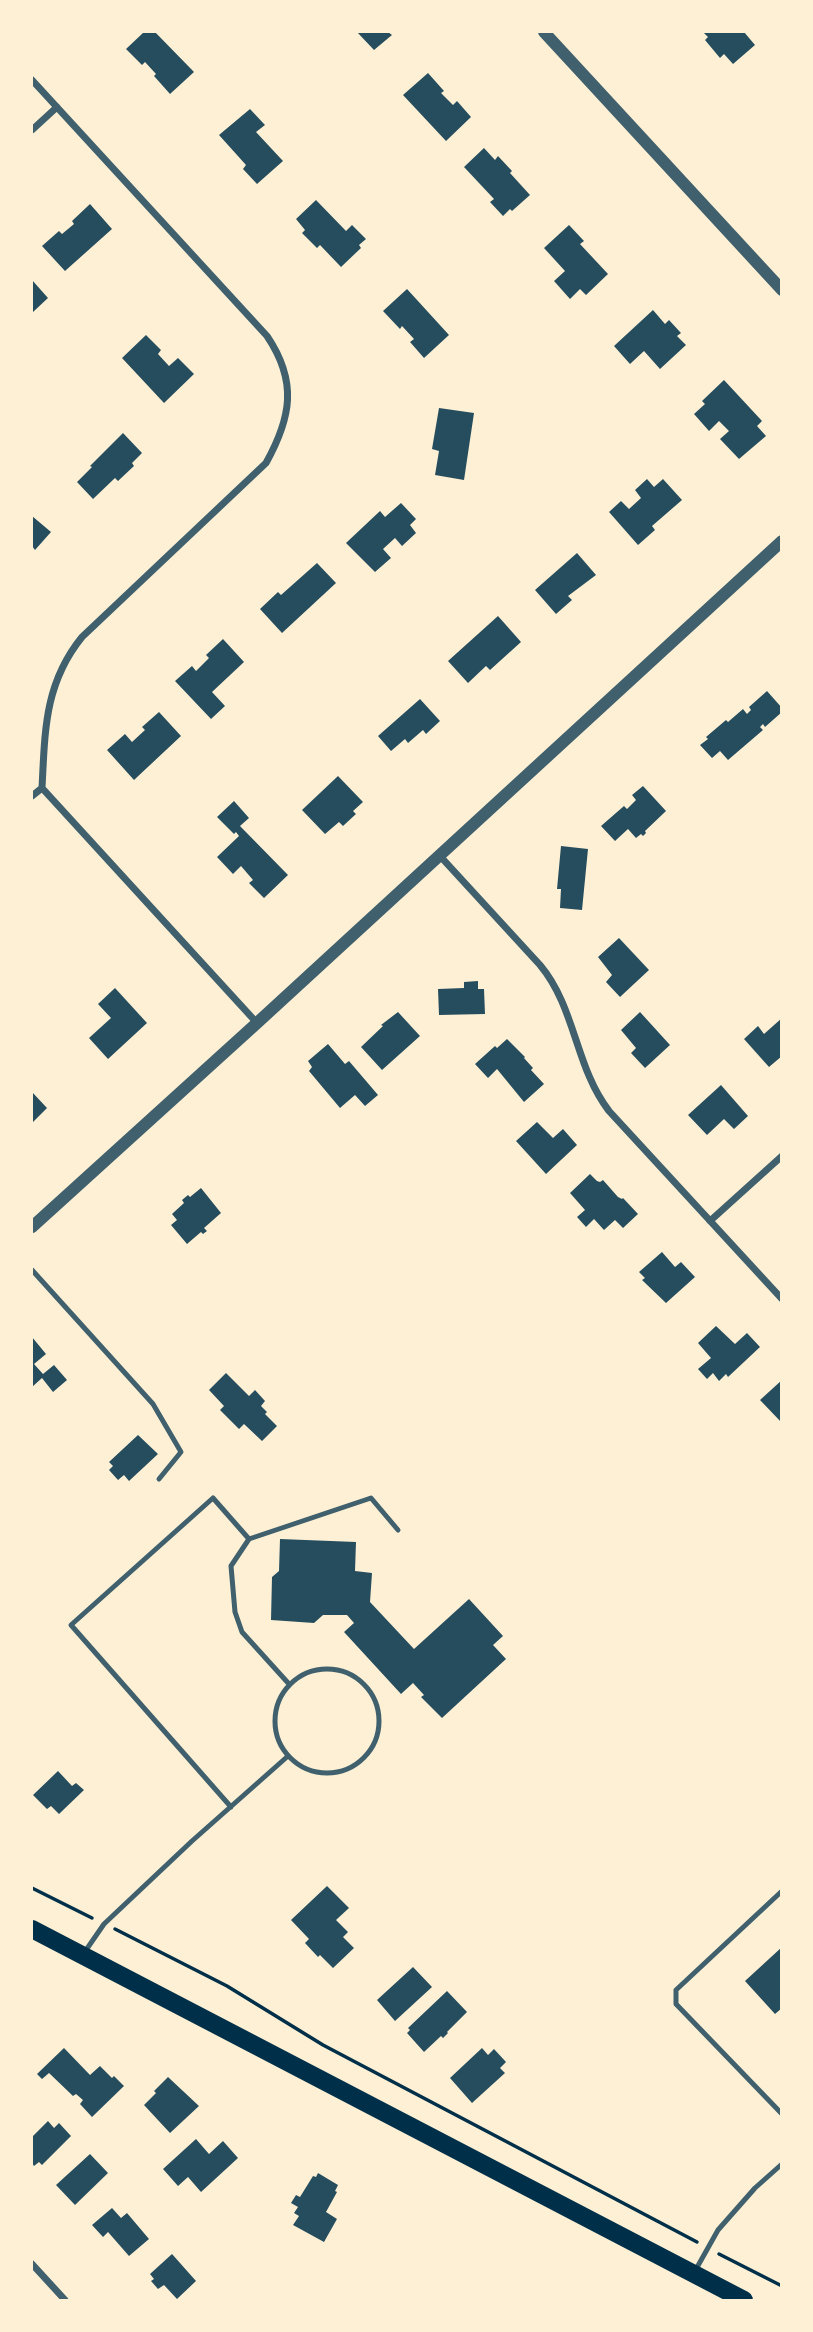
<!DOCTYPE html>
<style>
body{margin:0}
#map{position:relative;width:813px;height:2332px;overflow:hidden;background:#fdf0d5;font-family:"PT Serif",serif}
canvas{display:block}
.frame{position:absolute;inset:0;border:33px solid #fdf0d5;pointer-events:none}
</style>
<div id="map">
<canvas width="813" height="2332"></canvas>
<div class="frame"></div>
</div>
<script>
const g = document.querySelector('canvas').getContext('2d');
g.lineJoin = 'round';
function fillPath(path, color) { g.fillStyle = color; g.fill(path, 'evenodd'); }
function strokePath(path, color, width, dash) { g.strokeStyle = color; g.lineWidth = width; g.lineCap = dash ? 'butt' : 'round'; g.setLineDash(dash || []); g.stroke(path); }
fillPath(new Path2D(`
 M144,32h11l39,40 -24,22 -16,-18 2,-2 -11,-12 -3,3 -16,-16z
 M357,32h31l4,3 -18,15z
 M703,32h41l11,13 -22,19 -9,-10 -4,4 -15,-18 3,-3z
 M428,73l16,18 -3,2 12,12 4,-4 14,16 -25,24 -43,-46z
 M250,109l15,16 -9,7 27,29 -26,23 -14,-15 3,-4 -27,-30z
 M484,148l11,12 3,-4 14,15 -2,2 20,22 -18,16 -2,-2 -7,7 -13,-14 4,-3 -30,-32z
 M316,200l30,31 6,-6 14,14 -7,6 2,3 -20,19 -21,-22 -3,3 -15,-15 3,-3 -9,-11z
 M90,204l22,25 -47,42 -23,-25 17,-15 3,3 12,-10 -2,-3z
 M569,225l15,16 -4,3 28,30 -22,21 -6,-6 -10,10 -16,-18 11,-10 -21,-23z
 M32,280l16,18 -15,14 -1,-2z
 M407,289l42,46 -25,23 -14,-16 4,-3 -12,-13 -2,3 -17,-18z
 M653,310l12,14 4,-4 12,13 -4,3 9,9 -26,24 -16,-18 -14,13 -16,-18z
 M146,335l15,15 -3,4 11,12 9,-8 16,16 -30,29 -42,-45z
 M724,380l38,41 -5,5 9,10 -27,23 -19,-20 9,-8 -10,-10 -10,10 -15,-17 11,-10 -3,-3z
 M439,408l35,5 -10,67 -29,-5 4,-24 -7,-2z
 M123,433l19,20 -10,10 2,3 -16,15 -3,-3 -22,21 -16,-17 15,-15 -2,-1z
 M647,479l7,8 9,-8 19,21 -30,26 3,4 -17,15 -29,-33 12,-11 8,8 12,-11 -6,-8z
 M401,503l15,16 -6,6 6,8 -14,13 -7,-8 -12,11 8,9 -16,14 -29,-29 34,-32 5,6z
 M32,516l19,16 -16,18 -3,-4z
 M577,553l19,22 -28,21 4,4 -16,14 -21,-24z
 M317,563l19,20 -54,50 -22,-24 18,-17 3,3z
 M498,616l23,26 -31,28 -4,-4 -18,17 -20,-22z
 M223,639l21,23 -32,30 13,14 -14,13 -36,-38 17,-15 4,5 13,-13 -3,-3z
 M767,691l15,17v4l-17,15 -2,-3 -3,3 3,3 -35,30 -8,-9 -8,7 -12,-13 8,-6 -2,-2 20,-17 2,2 15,-13 4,5 4,-4 -2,-3z
 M420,699l20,22 -14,13 -3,-4 -15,13 -3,-4 -14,12 -13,-15z
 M159,712l22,24 -47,44 -27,-30 18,-16 7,8 13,-12 -3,-3z
 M338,776l25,26 -10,9 3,3 -13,12 -4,-4 -14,12 -23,-24z
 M643,786l23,25 -21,20 1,2 -3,3 -2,-2 -5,4 -8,-9 -13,12 -14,-15 23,-20 3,3 9,-9 -4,-5z
 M234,801l15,17 -9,8 48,49 -24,23 -15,-15 4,-3 -12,-14 -8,8 -16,-17 22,-21 -3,-4 -2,2 -17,-17z
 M561,846l27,3 -6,61 -22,-2 1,-19h-4z
 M619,938l30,32 -29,27 -14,-15 6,-7 -14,-18z
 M478,981v8h6l1,25 -46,1 -1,-26 26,-1v-6z
 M115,988l32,35 -39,36 -19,-21 22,-20 -13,-14z
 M398,1012l22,24 -38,34 -21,-23 22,-21 -2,-1z
 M640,1012l30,33 -25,23 -14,-15 5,-5 -15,-18z
 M782,1018v38l-13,11 -25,-28 14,-13 6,8z
 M507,1039l18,18 -1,1 9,10 -2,2 13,14 -20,18 -27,-33 -9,9 -13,-14 20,-18 2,2z
 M328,1044l17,20 4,-3 29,34 -13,11 -10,-11 -15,13 -31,-37 3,-4 -4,-6z
 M721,1085l27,31 -14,13 -10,-10 -17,16 -19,-20z
 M32,1092l15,16 -15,15z
 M537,1122l16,16 10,-9 14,16 -31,29 -30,-33z
 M590,1174l7,7 3,1 3,-2 15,17 4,2 1,-1 15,16 -15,14 -8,-8 -11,10 -10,-11 -8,8 -9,-10 8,-7 -15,-17z
 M201,1188l20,25 -17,15 3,3 -4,3 -2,-2 -14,12 -16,-19 6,-5 -5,-6 12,-11 -2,-3 6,-5 2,2z
 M662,1252l13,15 6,-5 14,15 -29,26 -24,-23 3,-2 -6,-6z
 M716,1326l19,18 12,-11 13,14 -32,30 -2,-3 -7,7 -6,-8 -6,6 -9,-10 13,-11 -13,-15z
 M32,1337l14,17 -12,10 9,10 11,-9 13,15 -14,12 -11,-14 -10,9z
 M226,1373l23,23 6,-6 10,11 -4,5 6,6 -2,2 12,12 -15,15 -18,-17 -5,5 -19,-19 4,-4 -15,-16z
 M782,1380v43l-22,-23z
 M138,1435l20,19 -29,27 -5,-6 -6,5 -9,-10 4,-4 -4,-4z
 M280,1539l76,3 -1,29 17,2 -2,29 44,47 55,-50 34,37 -10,9 13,14 -64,59 -21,-21 3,-2 -11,-12 -12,11 -57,-62 10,-9 -7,-8h-24l-9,8 -43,-3 1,-43 7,-6z
 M58,1771l14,15 4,-3 8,7 -25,24 -8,-8 -4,3 -14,-14z
 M327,1886l22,22 -13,12 12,12 -5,5 11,11 -21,20 -13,-13 -2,2 -13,-14 4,-4 -18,-19z
 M782,1947v61l-7,6 -30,-33z
 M413,1967l19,20 -37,34 -18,-21z
 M447,1991l20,21 -20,20 1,1 -5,5 -2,-2 -17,16 -17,-19 3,-3 -2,-2z
 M64,2048l26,27 10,-9 12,12 2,-2 10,10 -32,31 -12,-13 3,-4 -7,-6 -3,2 -24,-23 -7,6 -5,-5z
 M482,2048l6,7 6,-6 12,13 -6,6 5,5 -33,30 -22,-25z
 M168,2077l31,29 -29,27 -26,-28 12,-12 -2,-2z
 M48,2121l6,7 5,-5 12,13 -29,29 -3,-3 -5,4 -2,-3v-26z
 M196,2139l13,15 14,-13 15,17 -37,34 -13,-15 -10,9 -15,-17z
 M90,2154l18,19 -33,32 -19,-20z
 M318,2173l20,12 -3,6 2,1 -11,20 11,7 -13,23 -31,-17 6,-9 -5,-3 4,-6 -7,-4 5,-8 4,2 13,-21 3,1z
 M112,2208l9,10 6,-5 22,26 -20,17 -21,-24 -5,5 -11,-12z
 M172,2254l24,27 -19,18 -13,-14 -6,4 -7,-8 3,-2 -4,-5z`), '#264d5e');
strokePath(new Path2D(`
 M32,1888l60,30
 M115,1929l112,57 96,59 374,197
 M719,2254l63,32`), '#003049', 3.5);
strokePath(new Path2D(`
 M32,1270l121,134 28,48 -22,27
 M249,1539l122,-41 27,32
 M275 1721a52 52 0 1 1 104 0a52 52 0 1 1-104 0Z
 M231,1807l-160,-182 142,-127 36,41 -18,27 4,46 7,20 47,52
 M782,1891l-106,99v14l106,110
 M84,1953l20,-29 88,-83 96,-85
 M695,2271l23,-41 37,-42 27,-24`), '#3f606c', 5);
strokePath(new Path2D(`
 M32,80l235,256c31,46 24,82 -1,127l-184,174c-38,47 -37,95 -40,151l215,235
 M32,130l25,-23
 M32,796l10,-8
 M440,856l100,109c36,43 35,102 69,146l173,188
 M710,1221l72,-65
 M32,2264l33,36`), '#3f606c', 7);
strokePath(new Path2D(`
 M544,32l238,258
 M32,1227l225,-204 525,-482`), '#3f606c', 12);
strokePath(new Path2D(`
 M32,1929l712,371`), '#003049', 18);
</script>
